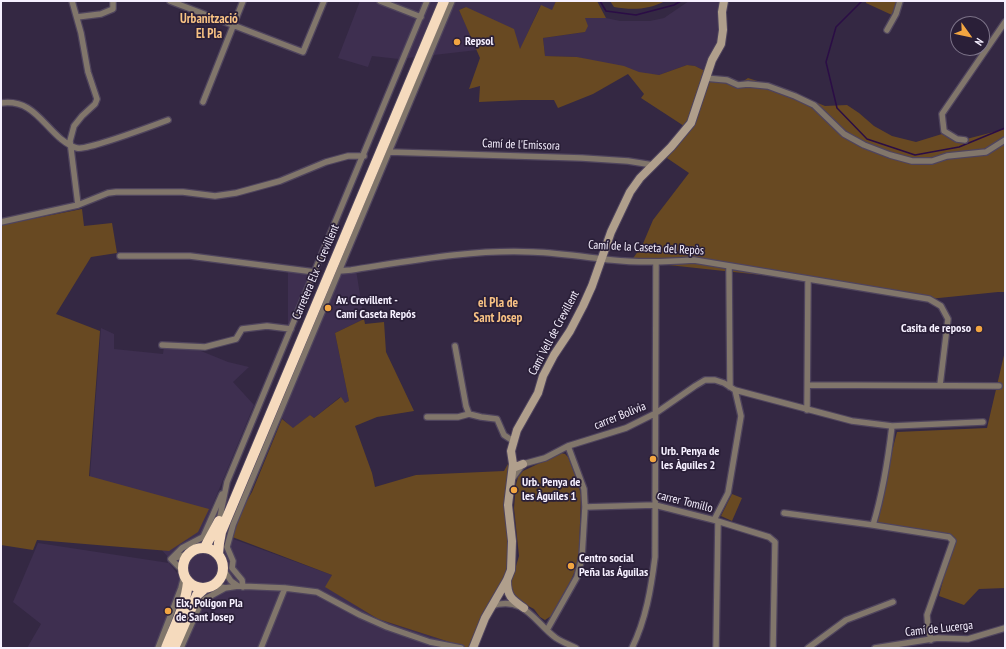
<!DOCTYPE html>
<meta charset="utf-8">
<style>
body{margin:0}
#map{position:relative;width:1006px;height:649px;overflow:hidden;background:#342843;font-family:"PT Sans Narrow",sans-serif}
canvas{display:block}
.frame{position:absolute;inset:0;border:2px solid #f6f0ff;pointer-events:none}
.north{position:absolute;left:950px;top:16px;width:40px;height:40px;box-sizing:border-box;background:#2a1f38;border:1px solid #7c7388;border-radius:50%;rotate:123deg;font-size:11px;font-weight:700;line-height:16px;text-align:center;color:#f6f0ff}
.north::after{content:'';display:block;margin:auto;width:14px;height:18px;background:#f2a541;clip-path:polygon(50% 0,100% 100%,50% 72%,0 100%)}
</style>
<div id="map">
<canvas width="1006" height="649"></canvas>
<div class="frame"></div>
<div class="north">N</div>
</div>
<script>
const g = document.querySelector('canvas').getContext('2d');
g.lineJoin = 'round';
function fillPath(path, color) { g.fillStyle = color; g.fill(path, 'evenodd'); }
function strokePath(path, color, width, dash) { g.strokeStyle = color; g.lineWidth = width; g.lineCap = dash ? 'butt' : 'round'; g.setLineDash(dash || []); g.stroke(path); }
function drawText(font, color, halo, rows, align = 'center') {
  g.font = font + ' "PT Sans Narrow",sans-serif'; g.lineWidth = 3.5; g.setLineDash([]); g.textBaseline = 'middle'; g.strokeStyle = halo; g.fillStyle = color; for (const [text, x, y, turn = 0] of rows) {
    g.save(); g.translate(x, y); g.rotate((+turn || 0) * Math.PI / 180); g.textAlign = isNaN(turn) ? turn : align; if (halo) g.strokeText(text, 0, 0); g.fillText(text, 0, 0); g.restore();
  }
}
fillPath(new Path2D(`
 M360,1h196l-4,10 -12,-5 -20,44 -54,-43 -7,3 18,40 -78,9 -27,-3 -4,11 -30,-9z
 M689,1h32l-1,28 -4,19 -11,23 -10,-5 -8,-1 -28,10 -19,-1 -63,-17 -32,-1 -2,-18 42,-6v-14h21l14,3h30l14,-3z
 M344,268l12,2 8,49 -29,14 14,68 -4,2 -5,-6 -26,21 -4,-3 -17,14 -12,-12z
 M288,270l23,5 -23,52z
 M101,328l13,6v15l49,5 1,-8 37,5 27,11 21,5 -16,15 21,23 -51,123 129,47 -6,12 52,32 90,29h-287l22,-52 -43,-48 -82,-16 12,-57z
 M38,543l131,20 8,10 4,7 -2,9 -24,59h-128l14,-24 -28,-22z`), '#3e2f50');
fillPath(new Path2D(`
 M556,1h41l9,17h-21l3,8 -3,6 -42,6 2,18 32,1 47,9 15,6 20,3 28,-10 8,1 10,5 5,4 32,7 6,-4 43,14 34,14 22,-1 12,8 15,13 18,10 24,6 26,-8 13,8 50,-13v163h-7l-69,7 -121,-19 -177,-19 11,-15 11,-26 36,-47 -28,-19 23,-28 -43,-28 3,-4 -16,-20 -35,20 -35,14 -4,-8h-32l-43,2 1,-16 -11,3 11,-31 -21,-48 7,-3 48,22 6,20 21,-44 11,5z
 M610,1h55c-16,9 -34,9 -51,6z
 M866,1h31l-5,14 -26,-12z
 M82,209l2,17 28,-3 5,30 -26,4 -35,57 44,17 -11,145 120,33 -11,23 -29,19 -132,-11 -4,10 -32,-5v-320z
 M364,319l1,5 19,-2 2,30 28,59 -37,6 -22,9 17,47 3,14 41,-12 88,-4 5,-9 -1,105 -3,10 -34,68 -3,3 -90,-29 -53,-32 7,-12 -105,-40 25,-43 30,-73 11,9 17,-13 4,3 27,-21 4,6 4,-2 -14,-68z
 M1005,351v237l-26,1 -15,16 -25,-9 14,-55 -4,-4 -76,-12 24,-93 90,-4z
 M561,453l4,1 3,3 9,23 4,15 -2,57 -2,14 -6,14 -20,36 -6,4 -5,-3 -6,-8 -17,-9 -5,-6 -1,-11 8,-27 -5,-48 2,-23 2,-8 5,-6z
 M732,494l10,4 -10,23 -11,-5z`), '#684922');
strokePath(new Path2D(`
 M600,1l6,10 30,4 38,-10 7,-4
 M862,1l-26,26 -10,35 11,46 30,31 48,16 44,-8 46,-19`), '#2b0d46', 1.5);
const street = new Path2D(`
 M72,1l9,32 7,39 9,27 -2,5 -13,12 -8,10 -4,15 8,64
 M170,1l133,51 21,-51
 M380,1l41,16
 M77,17l24,-3 12,-5v-8
 M887,30l9,-16 4,-13
 M705,78l22,2 11,5 10,-1 20,2 27,10 19,9 30,29 20,11 26,10 22,6h20l15,-5 39,-4 19,-12
 M203,102l40,-101
 M1,103c30,-4 40,19 60,36 5,4 10,8 16,9 6,1 13,-2 18,-3 25,-7 49,-16 73,-25
 M965,140l-8,-1 -13,-8 -2,-17 63,-92
 M389,152l193,6 46,3 25,4
 M1,222l77,-17 30,-12 8,-1h67l32,4 21,-3 44,-12 46,-19 22,-6h16
 M120,256h70l125,16
 M729,266l1,121
 M339,271l12,-1c59,-9 122,-21 182,-18 26,1 52,5 79,8 27,3 55,2 82,0l235,39 12,7 7,13 -8,66
 M162,345l43,2 31,-8 6,-10 25,-3 24,3
 M455,346l11,60 3,8 12,3 16,2 7,16 9,6
 M808,385l191,1
 M807,410l1,-130
 M427,417h31l11,-3
 M512,479l11,-15 22,-6 23,-12 58,-18 30,-15 39,-27 10,-6h10l9,3 11,7 117,31 40,5 91,-4
 M585,507l70,-2 59,15 55,17 6,5 -2,106
 M784,513l89,12 76,12 4,4 -26,74 1,12 3,13
 M714,520l14,-27 13,-77 -6,-26
 M219,522l8,-40 200,-481
 M873,525c10,-33 15,-65 19,-99
 M171,559l11,-11 21,-11 19,-43
 M171,559l17,-5
 M171,559l12,12
 M223,569l8,12 7,5
 M214,585l11,3 13,-2 47,2 32,4 43,23 27,12 43,15 31,6
 M243,587l-1,-7 -10,-12 1,-7 -6,-14 6,-22 219,-524
 M491,606c34,-11 43,16 65,32 6,4 14,7 20,10
 M547,630l30,-53 5,-20 3,-50 -1,-18 -16,-43
 M158,648l23,-60 3,-12
 M181,648l19,-43 5,-6 20,-11
 M261,648l24,-60
 M632,648c14,-29 19,-59 23,-91l1,-295
 M716,648l2,-126
 M808,648l38,-28 47,-18
 M875,648l63,-10 30,1 37,-11`);
const secondary = new Path2D(`
 M513,468l10,-4
 M507,580c0,16 4,19 17,28
 M473,648l12,-30 22,-38 4,-10 1,-29 -4,-36 5,-41 -2,-13 6,-21 21,-37 5,-17 11,-21 16,-24 13,-25 9,-20 19,-54 19,-40 10,-14 31,-31 20,-24 21,-63 9,-16 2,-14 -1,-18 2,-11`);
const highway = new Path2D(`
 M205,547l14,-26
 M183 568a20 20 0 1 1 40 0a20 20 0 1 1-40 0Z
 M218,554l1,-11 2,-11 223,-531
 M166,648c8,-21 20,-43 22,-66
 M174,648l23,-53 8,-7`);
strokePath(street, '#4f445d', 8);
strokePath(secondary, '#4f445d', 10);
strokePath(highway, '#4f445d', 12);
strokePath(street, '#81766b', 5.5);
strokePath(secondary, '#b09f8c', 8);
strokePath(highway, '#f5dabd', 10);
for (const [x, y, r, color] of [
 [457,42,4,"#f2a541"],
 [328,308,4,"#f2a541"],
 [979,329,4,"#f2a541"],
 [653,459,4,"#f2a541"],
 [514,490,4,"#f2a541"],
 [571,566,4,"#f2a541"],
 [168,611,4,"#f2a541"]
]) { const dot = new Path2D(); dot.arc(x, y, r, 0, 2 * Math.PI); g.fillStyle = color; g.fill(dot); strokePath(dot, '#2a1f38', 1.5); }
drawText('bold 12px', '#f6f0ff', '#2a1f38', [
 ["Repsol",465,42],
 ["Av. Crevillent -",336,301],
 ["Camí Caseta Repós",336,315],
 ["Casita de reposo",971,329,"right"],
 ["Urb. Penya de",661,452],
 ["les Àguiles 2",661,466],
 ["Urb. Penya de",522,483],
 ["les Àguiles 1",522,497],
 ["Centro social",579,559],
 ["Peña las Águilas",579,573],
 ["Elx, Polígon Pla",176,604],
 ["de Sant Josep",176,618]
], 'left');
drawText('12px', '#f6f0ff', '#2a1f38', [
 ["Camí de l'Emissora",521,145,2],
 ["Camí de la Caseta del Repòs",646,248,3],
 ["Carretera Elx - Crevillent",316,272,-67],
 ["Camí Vell de Crevillent",554,333,-62],
 ["carrer Bolivia",620,416,-22],
 ["carrer Tomillo",685,502,14],
 ["Camí de Lucerga",939,629,-6]
]);
drawText('bold 13px', '#f8c284', '#2a1f38', [
 ["Urbanització",209,19],
 ["El Pla",209,34],
 ["el Pla de",498,303],
 ["Sant Josep",498,318]
]);
</script>
